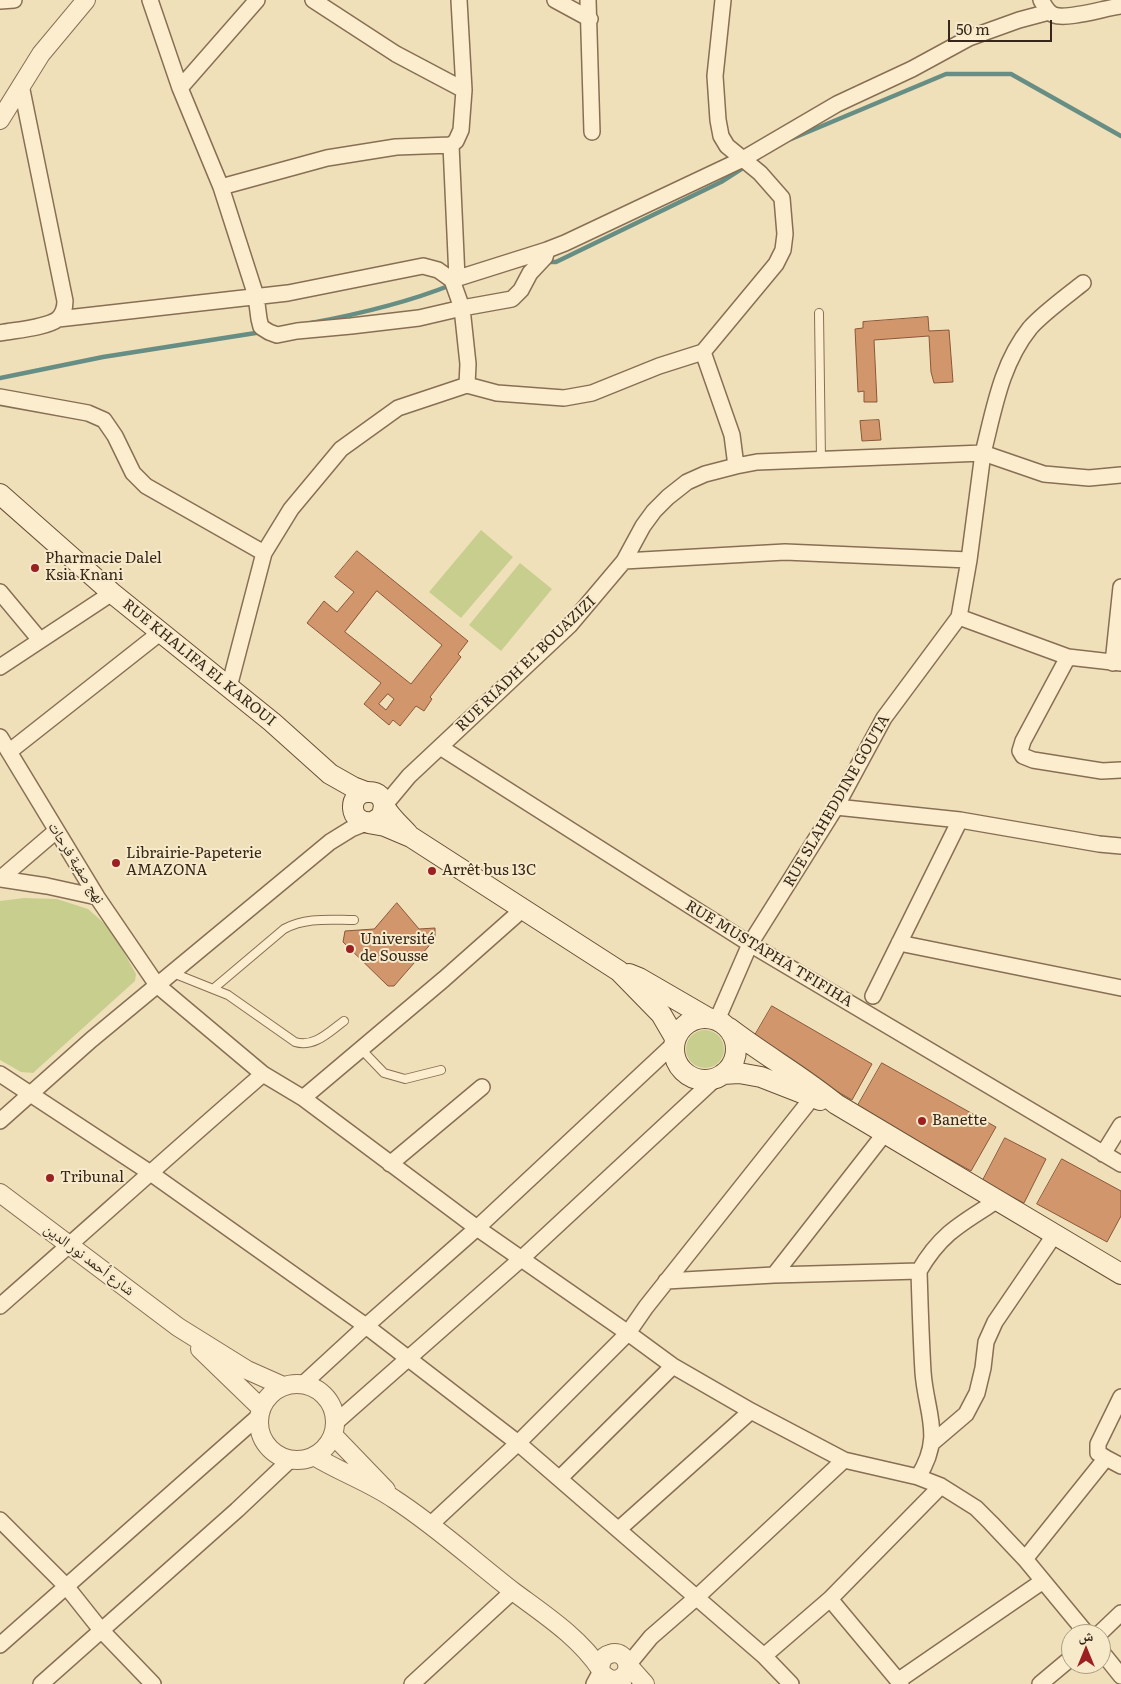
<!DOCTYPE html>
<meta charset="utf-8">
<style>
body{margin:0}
#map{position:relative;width:1121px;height:1684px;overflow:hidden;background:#f0e0ba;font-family:Literata,"Noto Naskh Arabic",serif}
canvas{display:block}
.north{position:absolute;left:1061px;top:1624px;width:50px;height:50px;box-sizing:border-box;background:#f7eaca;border:1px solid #aa9c84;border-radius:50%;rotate:0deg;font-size:14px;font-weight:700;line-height:20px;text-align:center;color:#36271a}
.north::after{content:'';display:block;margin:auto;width:18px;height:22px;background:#9b2022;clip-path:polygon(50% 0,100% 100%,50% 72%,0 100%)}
.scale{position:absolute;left:948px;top:20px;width:104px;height:22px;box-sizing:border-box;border:2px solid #36271a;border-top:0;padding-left:6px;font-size:15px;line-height:18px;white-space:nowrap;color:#36271a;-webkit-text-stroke:4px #f7eaca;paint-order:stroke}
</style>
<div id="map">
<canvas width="1121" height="1684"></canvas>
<div class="north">ش</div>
<div class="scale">50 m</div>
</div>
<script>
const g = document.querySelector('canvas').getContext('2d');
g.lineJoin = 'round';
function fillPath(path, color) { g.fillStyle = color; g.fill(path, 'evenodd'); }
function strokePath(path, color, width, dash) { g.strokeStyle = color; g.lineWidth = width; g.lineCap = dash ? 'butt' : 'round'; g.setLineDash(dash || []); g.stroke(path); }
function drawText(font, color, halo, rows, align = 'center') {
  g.font = font + ' Literata,"Noto Naskh Arabic",serif'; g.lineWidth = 4; g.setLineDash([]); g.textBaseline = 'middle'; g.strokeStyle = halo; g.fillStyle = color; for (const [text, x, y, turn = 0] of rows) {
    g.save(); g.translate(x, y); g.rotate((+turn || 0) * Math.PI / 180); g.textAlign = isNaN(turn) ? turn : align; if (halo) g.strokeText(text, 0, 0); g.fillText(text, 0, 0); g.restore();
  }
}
fillPath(new Path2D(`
 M481,530l32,27 -52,61 -32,-26z
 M520,563l32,26 -51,62 -32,-26z
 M24,898l33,1 31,10 23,20 25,45 -1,7 -102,92 -12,-1 -21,-12v-159z
 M686 1049a19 19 0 1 1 38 0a19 19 0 1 1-38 0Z`), '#c8cf8e');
strokePath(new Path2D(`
 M791,139l155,-65h65l110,62
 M544,262h12l165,-80 25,-16
 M311,323c48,-9 95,-20 140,-38
 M0,378l103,-21 159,-25`), '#678e84', 4.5);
const building = new Path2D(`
 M928,317l1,14 20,-1 4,52 -19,1 -3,-11 -2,-36 -55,4 3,62h-13v-11l-6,1 -3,-63 8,-1v-6z
 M879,420l2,20 -19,1 -2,-20z
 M357,551l111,90 -10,13 3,3 -31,40 2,2 -8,12 -8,-5 -16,20 -7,-6 -4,5 -25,-21 17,-21 -74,-60 17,-22 13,11 17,-20 -19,-15zM377,591l65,54 -31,39 -66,-52zM388,694l6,5 -8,11 -7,-6z
 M397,903l22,26 16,-1v11l-41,47h-6l-45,-44 2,-11 29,-2z
 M772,1006l100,58 -20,36 -101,-58z
 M882,1063l114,64 -25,44 -114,-64z
 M1005,1138l41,21 -22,44 -42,-21z
 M1062,1159l59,32v25l-14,26 -70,-38z`);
fillPath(building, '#d2966d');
strokePath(building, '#895738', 1);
const service = new Path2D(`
 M819,313l2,147
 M173,973l55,22 67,47c19,6 34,-10 49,-21
 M213,989l71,-60c22,-12 46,-9 70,-9
 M361,1049l23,24 21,6 36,-9`);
const minor = new Path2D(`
 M150,0l30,88 41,99 35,109 3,23 2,8 8,5 8,3 20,-4 54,-5 68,-8 43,-10 50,-9 9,-9 9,-17 15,-16 2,-7
 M313,0l83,54 68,36
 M555,0l35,19
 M588,0l4,132
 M1041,0c3,5 7,13 13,15 13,5 51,-7 67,-9
 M0,1l14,-1
 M180,88l77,-88
 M451,145l6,133
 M221,187l106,-29 69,-11 55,-2 5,-4 5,-11 3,-40 -5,-90
 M1083,283c-15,12 -41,31 -53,45 -29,36 -36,82 -47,125l61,21 45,4 32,-3
 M58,319l230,-26 135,-27 15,4 14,10
 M0,333c15,-3 46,-5 58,-14 4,-4 7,-11 7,-18l-44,-216
 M467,385l1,-21 -6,-56 -10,-28 95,-30 18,-7 178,-84 94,-55 75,-35 57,-31 50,-18 30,-8
 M0,397l88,16 16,7 11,16 18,37 13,13 118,67
 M736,466l21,-4 226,-9 -14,107 -10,57 109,40 53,6
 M624,561l161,-9 184,8
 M0,592l40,48
 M1068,657l-45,84 -3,10 3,5 10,4 69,11 19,-1
 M1113,663l8,-76
 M0,667l112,-74
 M229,687l35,-134 27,-44 50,-60 57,-41 69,-23 30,8 67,5 28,-5 67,-27 44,-14
 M0,737l97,160 60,88 106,89
 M440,747l310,197 371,220
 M10,751l151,-119
 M384,806l25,-30 161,-151 54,-64 19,-35 11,-15 14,-14 19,-15 18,-8 31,-8 -4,-31 -29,-83 73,-88 7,-14 2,-16 -3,-36 -22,-25 -33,-27 -6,-10 -3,-16 -3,-44 8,-76
 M836,807l124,13 139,24 22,2
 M0,879l56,-48
 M1,879l46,7 50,11
 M899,943l222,45
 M873,996l87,-176
 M717,1020l33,-76 86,-137 48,-89 75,-101
 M0,1074l149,98 217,154 152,117 246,213 66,-57 71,85
 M303,1098l141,-119 79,-70
 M0,1121l91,-81 239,-198 21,-13 15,-6
 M1103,1154l18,-29
 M390,1164l92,-77
 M919,1271c1,34 2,67 4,101 3,42 21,64 -5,105l23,9 35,22 15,15 34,36 62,75
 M774,1275l111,-142
 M666,1281l108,-6 145,-4c22,-38 43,-48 79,-71
 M0,1306c88,-77 175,-156 263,-232l40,24 174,130 151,105 18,-26 166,-209
 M303,1384l63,-58 111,-98 197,-184
 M335,1423l186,-164 195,-181
 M932,1443l34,-29 11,-21 6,-25 3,-26 9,-20 60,-88
 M1106,1458l15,8
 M560,1478l113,-112
 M0,1520l66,66 35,44 52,54
 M430,1525l88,-82 110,-110 45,33 78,45 93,49 74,17
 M619,1529l132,-118
 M1025,1559l81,-101 -8,-5v-9l23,-47
 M830,1599l111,-113
 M1099,1634l22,-21
 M0,1645l259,-229
 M1101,1651l20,25
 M764,1656l27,28
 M628,1665l23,-28 46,-40 147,-137
 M899,1680l144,-99
 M41,1684l196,-174 54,-51
 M412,1684l101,-93
 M594,1684l7,-13
 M1040,1684l31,-26`);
const tertiary = new Path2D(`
 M0,120l41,-66 45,-54
 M0,1193l178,134 69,43 36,16
 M200,1349l61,59
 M259 1422a38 38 0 1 1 76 0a38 38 0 1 1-76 0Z
 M333,1435l53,55
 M314,1456c26,16 55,26 80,43 42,27 80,62 120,93 31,23 65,45 87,78
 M628,1665l17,19
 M614,1680c22,-3 14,-32 -4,-26 -4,1 -7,4 -8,7 -7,15 11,19 20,23`);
const secondary = new Path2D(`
 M0,494l112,99 160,129 58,52 23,13 13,5
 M384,806l-2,10 -9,6c-26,4 -26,-31 -4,-30 4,0 8,1 11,4 3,3 3,7 5,11 5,10 15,18 23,27
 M368,823l17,3 26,11 208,134 42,43 14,24
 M629,974l10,4 69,40
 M674 1049a31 31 0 1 1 62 0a31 31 0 1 1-62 0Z
 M729,1028c35,27 73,48 107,76l285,170
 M723,1074l16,-1 22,4 59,23`);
strokePath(service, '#886f54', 10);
strokePath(minor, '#886f54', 18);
strokePath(tertiary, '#886f54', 20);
strokePath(secondary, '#6a5037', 22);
strokePath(service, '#fbedce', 8);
strokePath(minor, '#fbedce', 15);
strokePath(tertiary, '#fbedce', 18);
strokePath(secondary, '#fbedce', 20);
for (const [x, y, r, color] of [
 [35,568,5,"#9b2022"],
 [116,863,5,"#9b2022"],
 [432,871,5,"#9b2022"],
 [350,949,5,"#9b2022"],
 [922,1121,5,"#9b2022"],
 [50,1178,5,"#9b2022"]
]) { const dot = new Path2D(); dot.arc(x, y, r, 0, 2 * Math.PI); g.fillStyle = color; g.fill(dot); strokePath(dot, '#f7eaca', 2); }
drawText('15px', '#36271a', '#f7eaca', [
 ["Pharmacie Dalel",45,559],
 ["Ksia Knani",45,576],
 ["Librairie-Papeterie",126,854],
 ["AMAZONA",126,871],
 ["Arrêt bus 13C",442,871],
 ["Université",360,940],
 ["de Sousse",360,957],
 ["Banette",932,1121],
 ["Tribunal",60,1178]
], 'left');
drawText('15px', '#36271a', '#f7eaca', [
 ["RUE KHALIFA EL KAROUI",199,663,39],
 ["RUE RIADH EL BOUAZIZI",526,664,-44],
 ["RUE SLAHEDDINE GOUTA",837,801,-60],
 ["نهج صفية فرحات",76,863,58],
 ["RUE MUSTAPHA TFIFIHA",769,954,31],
 ["شارع أحمد نور الدين",89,1260,37]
]);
</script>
